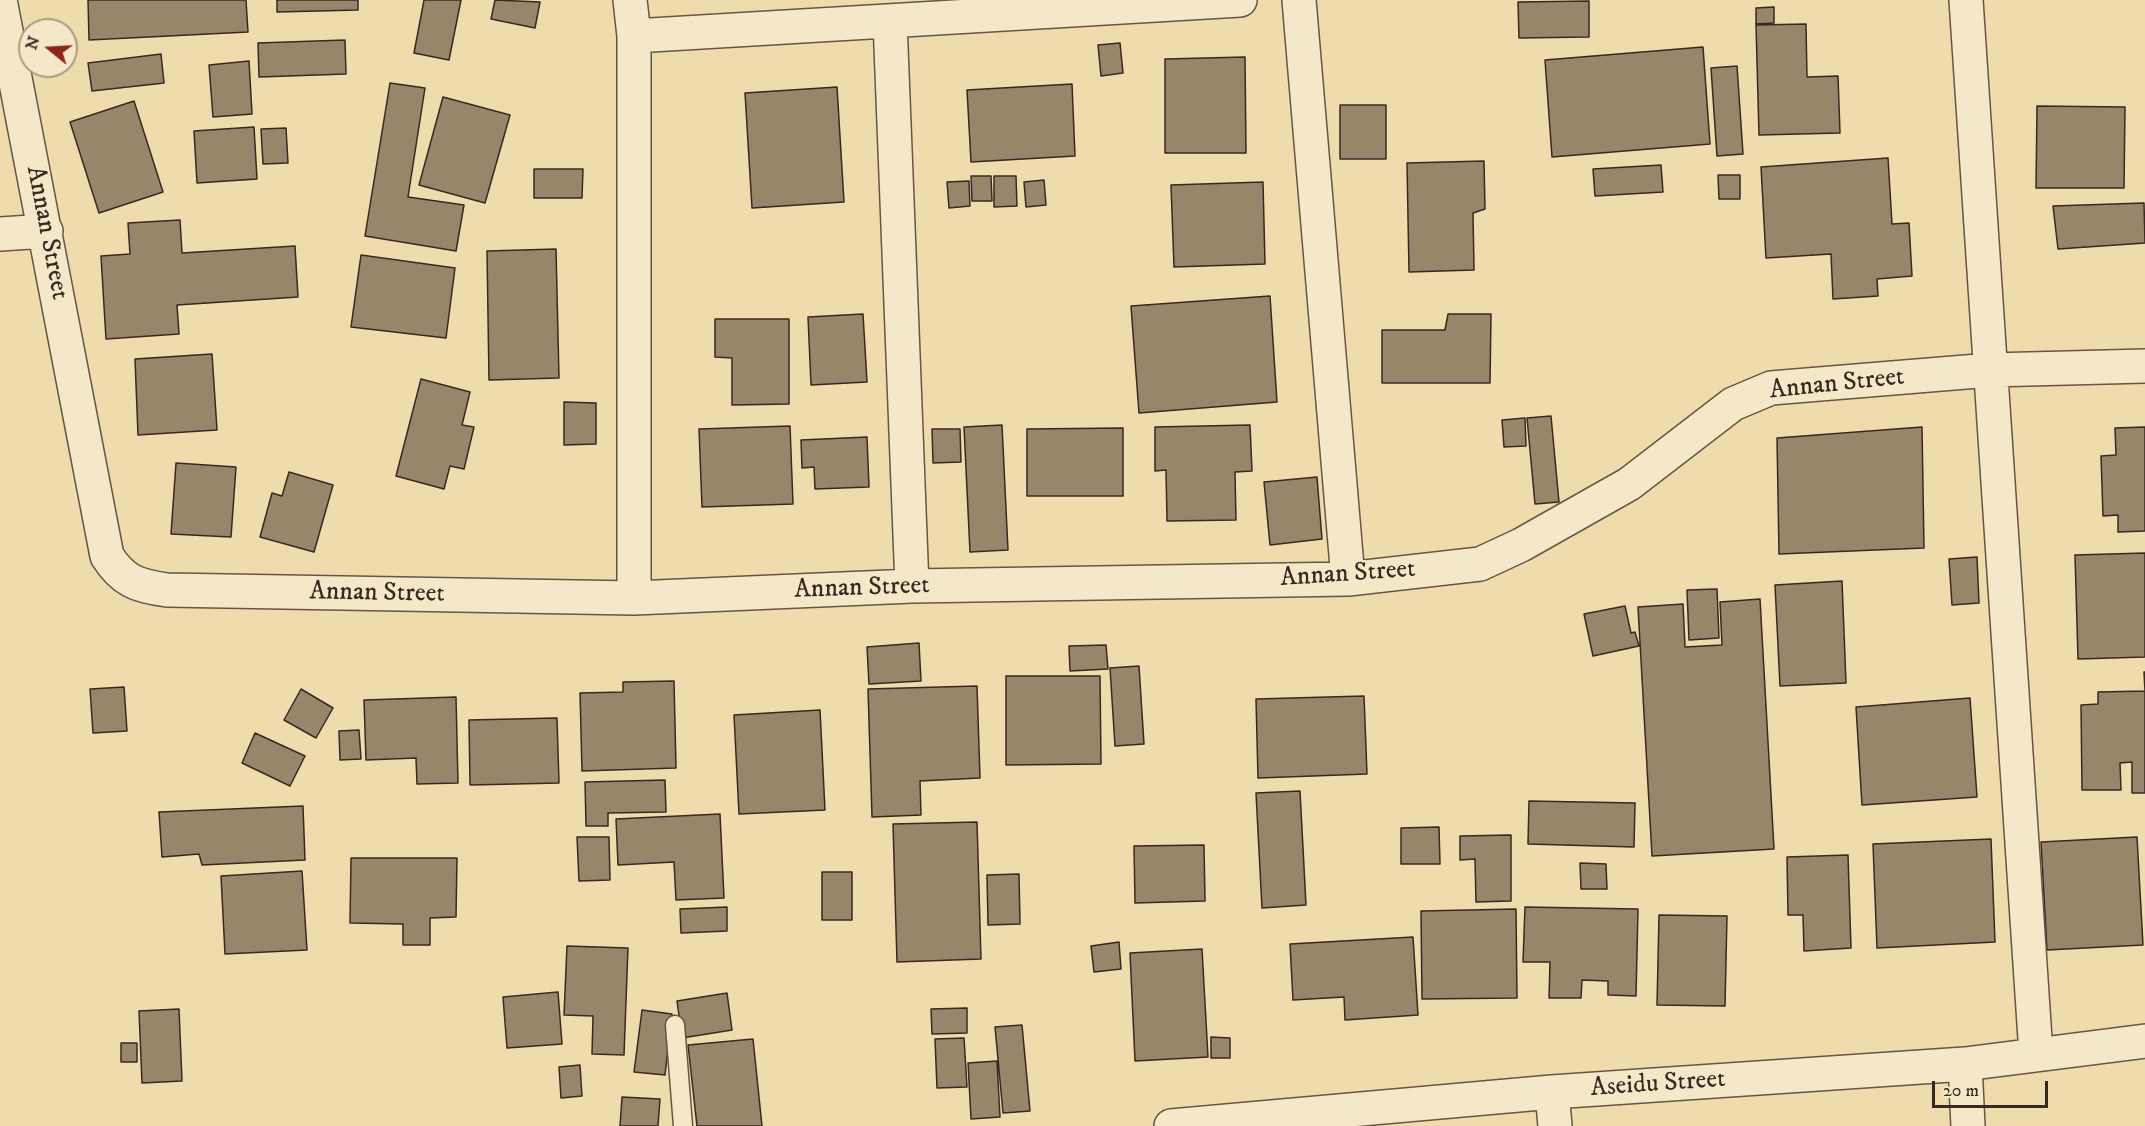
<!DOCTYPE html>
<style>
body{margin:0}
#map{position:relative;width:2145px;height:1126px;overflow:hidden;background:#eedcac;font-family:"IM FELL DW Pica",serif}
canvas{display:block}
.north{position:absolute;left:18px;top:18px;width:60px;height:60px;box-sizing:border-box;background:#f4e8c9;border:2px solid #a99c87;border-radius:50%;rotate:288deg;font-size:16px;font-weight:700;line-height:24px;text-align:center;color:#382923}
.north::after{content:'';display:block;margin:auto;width:21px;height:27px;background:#8f2418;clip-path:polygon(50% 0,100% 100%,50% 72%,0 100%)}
.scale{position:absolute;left:1932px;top:1081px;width:116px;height:27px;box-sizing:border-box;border:3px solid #382923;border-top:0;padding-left:8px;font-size:18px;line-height:21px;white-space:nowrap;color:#382923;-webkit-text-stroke:4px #f4e8c9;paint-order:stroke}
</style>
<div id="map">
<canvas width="2145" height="1126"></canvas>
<div class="north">N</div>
<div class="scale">20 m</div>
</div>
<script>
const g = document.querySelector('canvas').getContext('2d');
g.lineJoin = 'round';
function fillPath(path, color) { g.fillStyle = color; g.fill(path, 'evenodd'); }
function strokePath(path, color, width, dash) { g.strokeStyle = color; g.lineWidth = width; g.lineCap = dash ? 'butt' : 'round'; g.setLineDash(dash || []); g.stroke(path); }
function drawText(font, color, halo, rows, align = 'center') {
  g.font = font + ' "IM FELL DW Pica",serif'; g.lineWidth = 4.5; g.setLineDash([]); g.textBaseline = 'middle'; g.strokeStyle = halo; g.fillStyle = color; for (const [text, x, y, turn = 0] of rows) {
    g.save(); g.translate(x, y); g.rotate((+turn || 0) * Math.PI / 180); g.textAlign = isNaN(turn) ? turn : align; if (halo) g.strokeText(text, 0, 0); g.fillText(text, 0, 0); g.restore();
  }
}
const building = new Path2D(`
 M88,0h158l2,32 -159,8z
 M277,0h81v10l-81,2z
 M424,0h37l-12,60 -35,-7z
 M495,0l45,2 -5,26 -44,-9z
 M1589,1v36l-70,1 -1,-36z
 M1774,7v16l-18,1v-16z
 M1806,24l1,53 31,-1 2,57 -81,2 -3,-110z
 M345,40l1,34 -87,3 -1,-34z
 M1120,43l3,30 -22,3 -3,-31z
 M1703,47l7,97 -158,13 -7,-97z
 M161,54l3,29 -72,8 -4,-28z
 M1245,57l1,96h-81v-94z
 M249,61l3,53 -39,3 -4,-52z
 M1737,66l6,88 -26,2 -6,-88z
 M390,83l35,5 -17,109 56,8 -8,46 -91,-15z
 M1072,84l3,72 -104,6 -4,-72z
 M837,87l7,115 -92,6 -7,-115z
 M443,97l67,18 -25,88 -66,-18z
 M134,101l29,91 -64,21 -29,-91z
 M1340,105h46v54h-46z
 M2037,106l88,1 -1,81h-88z
 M254,127l3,52 -60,4 -3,-52z
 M286,128l2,35 -25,1 -2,-35z
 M1888,158l4,66 17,-1 3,53 -35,3 1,17 -45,3 -2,-45 -65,4 -5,-91z
 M1484,161l1,48 -12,4 1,57 -65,2 -2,-109z
 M1661,165l2,27 -68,4 -2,-27z
 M534,169h49l-1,29h-48z
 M1718,175h22v24h-21z
 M971,176h20l1,25h-20z
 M994,176h22l1,30 -23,1z
 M1044,180l2,25 -20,2 -2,-25z
 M969,181l1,25 -21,2 -2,-26z
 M1263,182l2,82 -91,3 -3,-82z
 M2144,203l1,40 -87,6 -5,-43z
 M180,220l2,33 113,-7 3,51 -121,8 2,29 -73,5 -5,-83 29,-2 -2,-31z
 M556,249l3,129 -70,2 -2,-129z
 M361,255l94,13 -9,70 -95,-11z
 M1270,296l7,106 -138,11 -8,-107z
 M863,314l4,68 -56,3 -3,-68z
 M1448,314h43l-1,69h-108v-53h63z
 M715,319h74v85l-57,1v-47l-17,-1z
 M212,354l5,76 -79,5 -3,-76z
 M421,379l49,13 -8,33 12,2 -10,42 -14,-3 -6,23 -48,-13z
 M564,402l32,1v41l-32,1z
 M1551,416l8,86 -24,2 -8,-86z
 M1525,418l1,28 -22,1 -2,-27z
 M1002,425l6,125 -38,2 -6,-125z
 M1250,425l2,46 -17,1 1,48 -69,1 -1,-51 -11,1v-44z
 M790,426l3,78 -91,3 -3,-78z
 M1922,427l2,121 -145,6 -2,-116z
 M2145,427v104l-27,1v-17l-15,1 -2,-60 15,-1 -1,-27z
 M1123,428v68h-96v-67z
 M932,429h28l1,33 -28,1z
 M867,437l2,50 -54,2 -1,-22 -12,1 -1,-28z
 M176,463l60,4 -5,70 -60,-3z
 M289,472l44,13 -19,67 -54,-15 12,-44 10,3z
 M1317,477l5,62 -52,6 -6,-63z
 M2145,553v104l-67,2 -3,-104z
 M1977,557l2,46 -27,2 -3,-46z
 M1842,581l4,102 -66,3 -5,-101z
 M1717,589l2,49 -30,2 -2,-50z
 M1760,599l14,250 -122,7 -14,-249 45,-3 2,43 37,-2 -2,-43z
 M1625,606l6,27 4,-1 4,14 -46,10 -9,-42z
 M919,643l2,38 -52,3 -2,-37z
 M1106,645l2,24 -38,2 -1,-25z
 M1139,666l5,78 -29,2 -5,-78z
 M2144,672h1v121h-13v-31l-12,1 1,27h-39l-1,-85 17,-1v-12l47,-1z
 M1006,676h94l1,88 -95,1z
 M674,681l2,87 -94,3 -2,-78 43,-1v-10z
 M977,686l3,92 -60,3 1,34 -49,2 -4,-128z
 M124,687l3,44 -34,2 -3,-44z
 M301,689l32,19 -17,30 -32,-18z
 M1364,696l3,78 -109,4 -2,-79z
 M456,697l2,86 -41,1 -1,-26 -50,2 -2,-60z
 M1970,698l7,99 -115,8 -6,-98z
 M820,710l5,100 -86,4 -5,-99z
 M557,718l2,65 -89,2 -1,-65z
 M359,730l2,29 -21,1 -1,-29z
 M255,733l50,23 -15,30 -48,-23z
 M665,780l1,32 -58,1v13h-22l-1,-44z
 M1300,791l6,114 -44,3 -6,-115z
 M1529,801l106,2 -1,44 -106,-3z
 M303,806l2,54 -103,5 -3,-11 -37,3 -3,-45z
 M720,814l4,84 -48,2 -2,-38 -56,3 -2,-46z
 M977,822l4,137 -84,3 -4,-138z
 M1439,827l1,37h-39v-36z
 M1511,835v66l-35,1 -1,-43 -15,1v-24z
 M577,837h32l1,43 -31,1z
 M2137,837l6,108 -96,5 -6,-108z
 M1991,839l4,103 -118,6 -4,-104z
 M1204,845l1,56 -70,2 -1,-57z
 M1848,855l3,93 -47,3 -1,-36h-15l-1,-58z
 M351,858h106l-1,59 -26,1v27h-27v-21l-53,-1z
 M1580,863l26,1 1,25h-26z
 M302,871l5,79 -82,4 -4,-78z
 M822,872h30v48h-30z
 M1019,874l1,50 -32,1 -1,-50z
 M727,907v24l-46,2 -1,-24z
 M1525,907l113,2 -2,87 -28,-1v-14l-26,-1 -1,18h-32l1,-36h-27z
 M1516,909l1,89 -95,1 -1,-88z
 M1659,915l68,1 -2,90 -68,-1z
 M1413,937l5,78 -73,5 -1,-23 -51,3 -3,-56z
 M1119,942l2,27 -27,3 -3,-26z
 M567,946l61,2 -4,107 -32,-1 1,-38 -29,-1z
 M1202,949l6,108 -73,4 -5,-108z
 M558,992l4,52 -55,4 -4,-51z
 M727,993l5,37 -50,8 -5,-37z
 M967,1008v25l-35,1 -1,-25z
 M179,1009l3,72 -40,2 -3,-72z
 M642,1010l30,4 -7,61 -31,-3z
 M1022,1025l8,86 -27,2 -8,-86z
 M1211,1037l19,1v20h-19z
 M964,1038l3,49 -30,1 -2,-49z
 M753,1039l9,87h-65l-9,-81z
 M121,1043h16v19h-16z
 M997,1061l3,56 -29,2 -3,-56z
 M580,1065l2,31 -21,2 -2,-31z
 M622,1097l38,2 -2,27h-38z`);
fillPath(building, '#97866a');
strokePath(building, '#382923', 1.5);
const lane = new Path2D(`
 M675,1025l8,101`);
const street = new Path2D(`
 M0,0l107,556c16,25 30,30 60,34l467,8 278,-12 436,-7 132,-15 41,-19 108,-61 104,-80 38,-16 219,-18 155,-4
 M630,0l4,36v562
 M1299,0l49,579
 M1966,0l70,1054
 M890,21l22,565
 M634,36l606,-36
 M0,234l46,-3
 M1965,1064l3,62
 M1552,1092l3,34
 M1171,1126l381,-34 413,-28 180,-23`);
strokePath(lane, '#665645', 21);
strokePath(street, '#665645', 36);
strokePath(lane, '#f4e8c9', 18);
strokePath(street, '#f4e8c9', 33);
drawText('26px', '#382923', '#f4e8c9', [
 ["Annan Street",46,233,79],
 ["Annan Street",1837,385,-6],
 ["Annan Street",1348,575,-4],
 ["Annan Street",862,589,-2],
 ["Annan Street",377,594,1],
 ["Aseidu Street",1658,1085,-4]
]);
</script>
